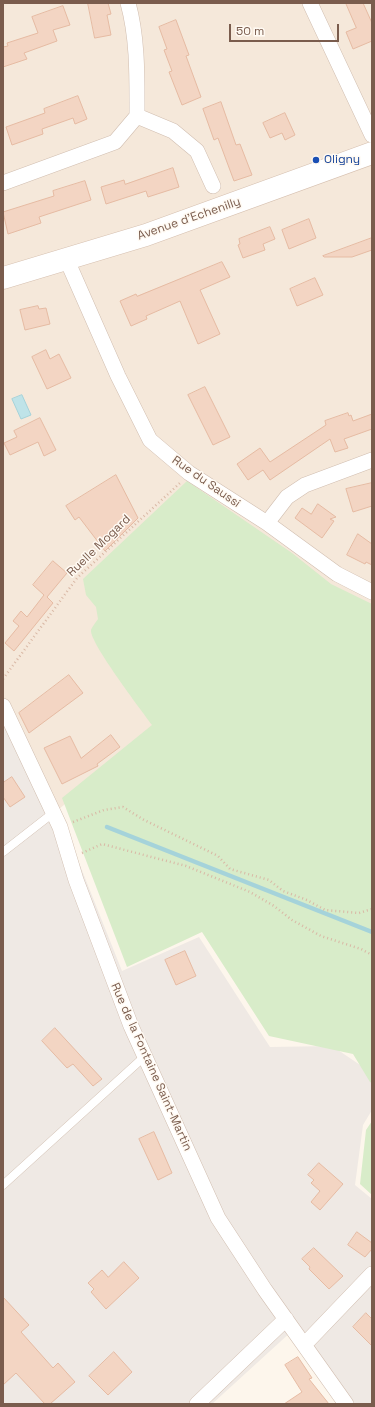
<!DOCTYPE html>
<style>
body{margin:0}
#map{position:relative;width:375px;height:1407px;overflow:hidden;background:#fdf6ec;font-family:"Space Grotesk",sans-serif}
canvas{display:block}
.frame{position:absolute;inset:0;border:4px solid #7a5c4d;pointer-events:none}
.scale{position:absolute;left:229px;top:24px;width:110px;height:18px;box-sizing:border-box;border:2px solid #7a5c4d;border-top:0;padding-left:5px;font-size:12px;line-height:14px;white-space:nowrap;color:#7a5c4d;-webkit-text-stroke:3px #fffaf3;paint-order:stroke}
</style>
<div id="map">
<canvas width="375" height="1407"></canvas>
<div class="frame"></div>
<div class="scale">50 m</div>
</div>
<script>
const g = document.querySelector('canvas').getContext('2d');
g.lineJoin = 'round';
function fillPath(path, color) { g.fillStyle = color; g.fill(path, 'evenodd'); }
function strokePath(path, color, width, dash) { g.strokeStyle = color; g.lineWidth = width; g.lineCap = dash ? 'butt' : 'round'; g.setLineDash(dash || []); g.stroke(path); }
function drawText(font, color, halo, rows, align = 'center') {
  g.font = font + ' "Space Grotesk",sans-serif'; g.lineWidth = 3; g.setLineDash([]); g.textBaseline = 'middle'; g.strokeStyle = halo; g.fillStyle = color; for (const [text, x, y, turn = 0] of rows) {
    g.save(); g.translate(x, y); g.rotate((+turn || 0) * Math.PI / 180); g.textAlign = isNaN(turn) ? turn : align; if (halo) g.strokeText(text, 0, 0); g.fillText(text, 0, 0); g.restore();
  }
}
fillPath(new Path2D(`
 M3,3h369v609l-213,112 -101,86 -36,-48 -19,-38z`), '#f5e8da');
fillPath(new Path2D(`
 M3,724l19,38 36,48 64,161 77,-34 71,110 62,-1 40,27v37l-9,15 -8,60 17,14v205h-32l-48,-73 -80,73h-209z`), '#efe9e4');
fillPath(new Path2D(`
 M187,481l105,72 39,31 41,20v479l-2,-1 -17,-28 -84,-18 -67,-104 -75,35 -65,-169 90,-73c-10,-14 -63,-83 -61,-95 1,-3 5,-8 7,-11l-2,-12 -10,-12 -3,-16z
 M372,1121v74l-12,-11 6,-54z`), '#d8ecc9');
const water = new Path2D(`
 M22,395l9,20 -10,4 -9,-20z`);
fillPath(water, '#bfe3e8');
strokePath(water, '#a5d3da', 1);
strokePath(new Path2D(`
 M107,827l265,105`), '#a5d3da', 4.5);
const building = new Path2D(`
 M88,3h20l3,11 -4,1 4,20 -16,3z
 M346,3h17l9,20v18l-19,8 -7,-17 10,-4z
 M63,6l7,19 -17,5 4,11 -33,12 3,6 -24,8v-20l5,-1 -1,-3 31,-10 -6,-16z
 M176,20l13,35 -3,1 15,41 -19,8 -13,-33 3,-1 -8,-21 3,-1 -8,-22z
 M78,96l9,23 -12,5 -2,-6 -31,11 1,5 -31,11 -6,-18 39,-14 -1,-4z
 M221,102l15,43 4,-1 12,31 -18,6 -16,-43 -4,2 -11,-31z
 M285,113l10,22 -10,5 -3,-7 -12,5 -7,-15z
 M173,168l6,19 -31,10 -2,-6 -40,13 -5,-17 23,-7 1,4z
 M85,181l6,19 -52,17 2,6 -33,11 -5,-22 51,-16 -1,-5z
 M309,219l7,19 -27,11 -7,-19z
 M270,227l5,12 -12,5 2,6 -22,8 -5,-13 2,-1 -1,-5z
 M372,238v12l-20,7h-28l-1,-1z
 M222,262l8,15 -30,13 20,44 -22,10 -18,-43 -34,15 1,3 -16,7 -11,-25 16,-7 1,2z
 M315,278l8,17 -26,11 -7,-17z
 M38,306l1,3 7,-1 4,16 -25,6 -5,-20z
 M46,350l4,9 9,-5 12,24 -24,11 -15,-32z
 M205,387l25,50 -17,8 -25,-50z
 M348,413l1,3 2,-1 2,6 19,-7v15l-28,10 4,9 -13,4 -5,-13 -60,41 -7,-10 -15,10 -11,-16 23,-16 10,14 56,-37 -1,-4z
 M40,418l16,32 -12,6 -6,-14 -28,13 -6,-12 13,-6 -3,-6z
 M116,475l22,43 -33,33 -26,-34 -4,3 -9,-14z
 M372,483v23l-19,6 -7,-23z
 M318,504l18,13 -6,2 4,2 -12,17 -27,-20 7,-10 9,6z
 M358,534l14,10v21l-6,-3 -1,2 -18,-9z
 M53,561l14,12 -20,24 6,6 -39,48 -9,-8 14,-17 -6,-5 8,-10 6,6 17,-22 -11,-10z
 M69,675l14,18 -54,40 -10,-20z
 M111,735l9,12 -23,17 1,2 -36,18 -18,-36 26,-12 11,22z
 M12,777l13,20 -15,10 -7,-10v-14z
 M185,951l11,25 -20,9 -11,-25z
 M55,1028l47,51 -9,7 -20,-22 -6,4 -25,-27z
 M154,1132l18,41 -14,7 -19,-41z
 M319,1163l24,21 -23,26 -9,-8 9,-11 -9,-8 3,-3 -6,-5z
 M357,1232l15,11v6l-7,8 -17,-12z
 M314,1248l29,28 -14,13 -20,-20 1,-2 -8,-8z
 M124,1262l15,16 -33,31 -15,-17 3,-3 -6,-6 14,-13 6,7z
 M3,1297l26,28 -8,7 32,36 5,-5 17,19 -25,22h-5l-29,-31 -13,12z
 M366,1313l6,6v27l-19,-19z
 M114,1352l18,20 -24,23 -19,-19z
 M298,1357l14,21 -3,1 20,25h-45l18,-12 -17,-27z`);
fillPath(building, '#f3d5c3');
strokePath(building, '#e6bba3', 1);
const lane = new Path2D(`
 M3,852l50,-39
 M3,1185l141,-128`);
const street = new Path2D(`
 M128,3c10,36 9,76 9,113
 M310,3l62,132
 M3,183l112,-41 22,-26 36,15 24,20 16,35
 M66,258l52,118 32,64 39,33 78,50 70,51 35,18
 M267,523l20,-26 18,-12 67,-25
 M3,706l57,121 16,53 55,146 87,192 47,72 81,114
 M305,1344l67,-70
 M197,1404l89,-85`);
const secondary = new Path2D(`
 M3,278l143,-43 226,-82`);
strokePath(lane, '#d1beb0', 9);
strokePath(street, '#d1beb0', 16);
strokePath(secondary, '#d6c0b0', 23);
strokePath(new Path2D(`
 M3,679l74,-101 103,-95
 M73,822l31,-12 19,-3 21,13 74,36 12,13 39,11 14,11 24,9 18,10 34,3 13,-4
 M82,853l20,-9 84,22 64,26 24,14 18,14 29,16 40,13 11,6`), '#d9b8a5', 2.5, [1, 3]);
strokePath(lane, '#fff', 8);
strokePath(street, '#fff', 15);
strokePath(secondary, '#fff', 22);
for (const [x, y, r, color] of [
 [316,160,4,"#1a4fb4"]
]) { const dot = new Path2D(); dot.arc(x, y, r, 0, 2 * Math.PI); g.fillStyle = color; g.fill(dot); strokePath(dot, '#fffaf3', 1.5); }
drawText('12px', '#164399', '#fffaf3', [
 ["Oligny",324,160]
], 'left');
drawText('12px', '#7a5c4d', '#fffaf3', [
 ["Avenue d'Echenilly",189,219,-19],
 ["Rue du Saussi",206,482,35],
 ["Ruelle Mogard",99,546,-44],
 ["Rue de la Fontaine Saint-Martin",151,1067,66]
]);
</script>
